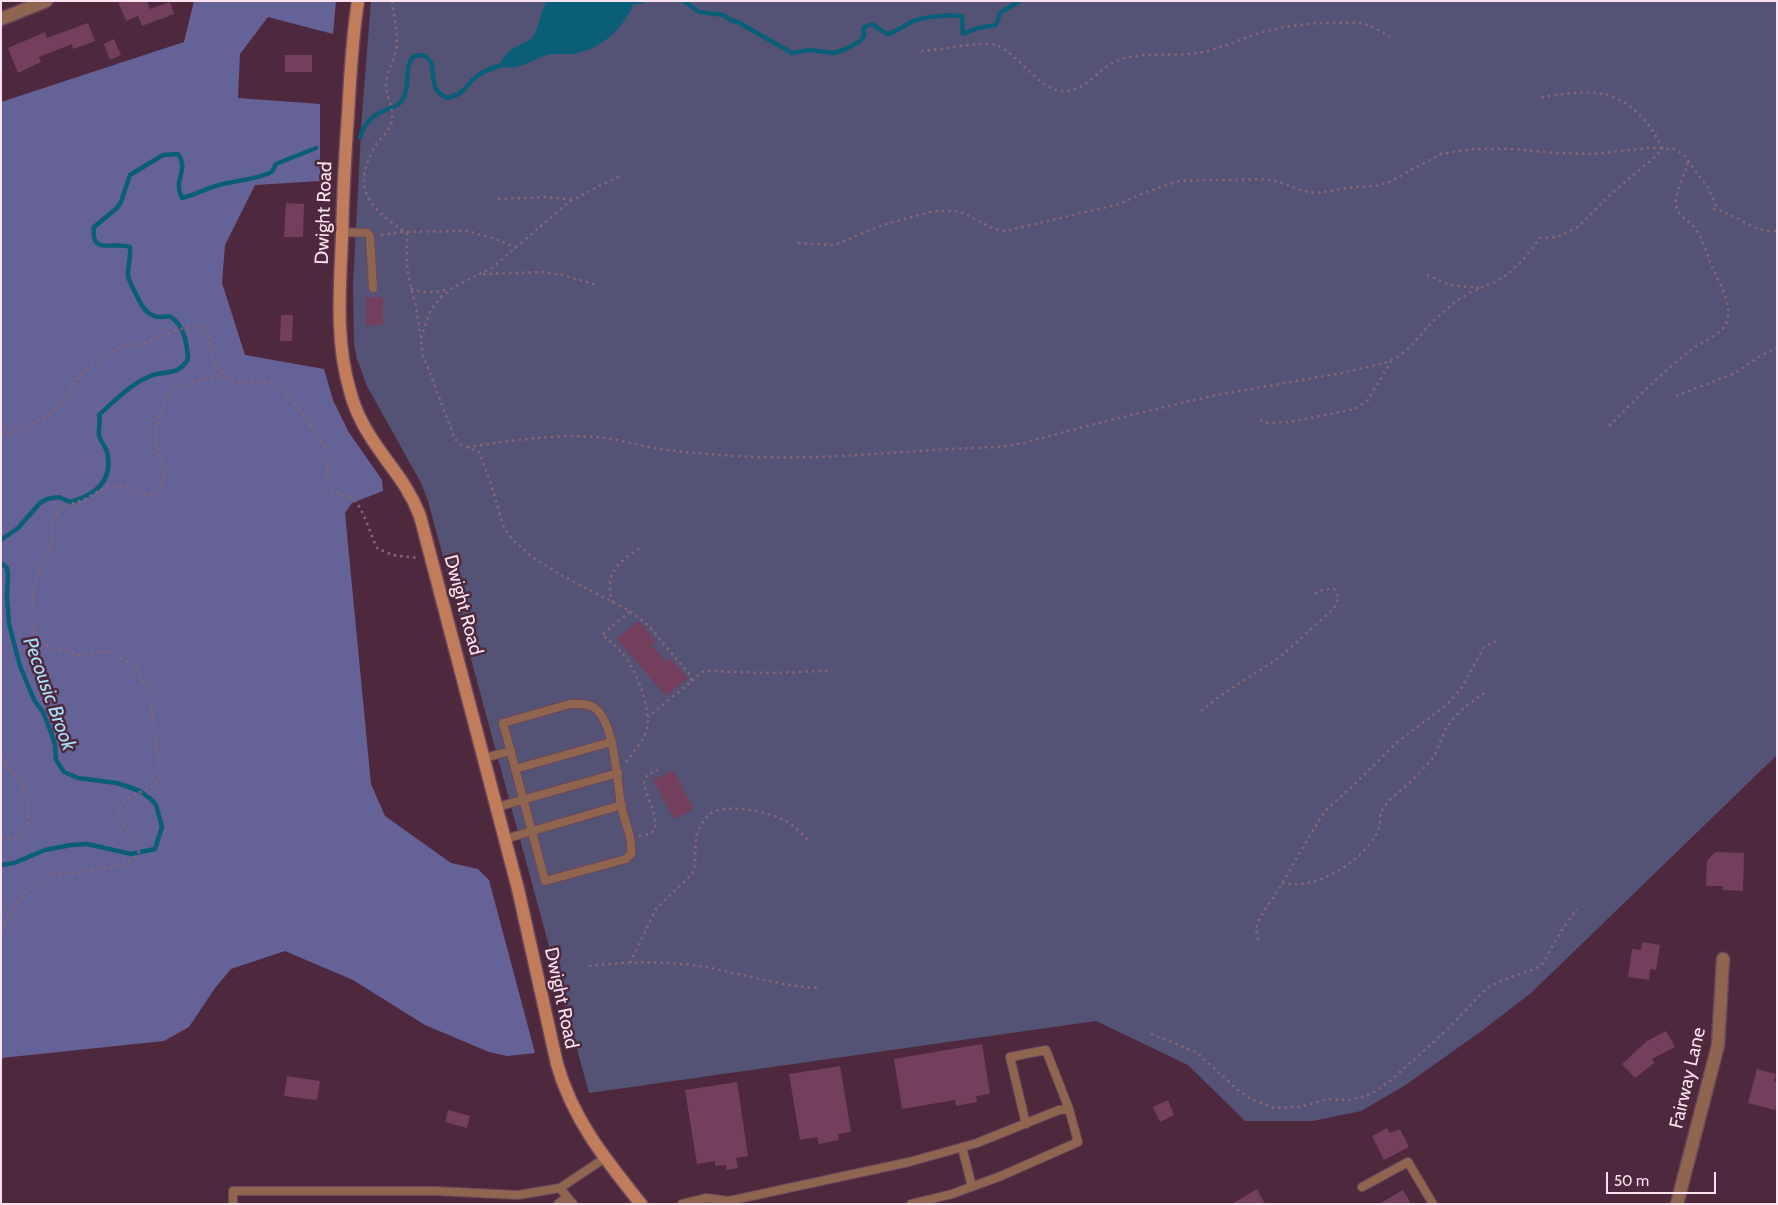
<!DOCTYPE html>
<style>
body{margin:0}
#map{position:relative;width:1778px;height:1205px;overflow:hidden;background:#4e293e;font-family:Cabin,sans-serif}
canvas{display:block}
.frame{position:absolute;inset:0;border:2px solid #fae2ee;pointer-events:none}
.scale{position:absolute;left:1606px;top:1172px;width:110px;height:22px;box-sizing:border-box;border:2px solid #fae2ee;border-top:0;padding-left:6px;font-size:15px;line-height:18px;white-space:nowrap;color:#fae2ee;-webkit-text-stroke:4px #4e293e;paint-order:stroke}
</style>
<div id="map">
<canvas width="1778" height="1205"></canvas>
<div class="frame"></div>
<div class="scale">50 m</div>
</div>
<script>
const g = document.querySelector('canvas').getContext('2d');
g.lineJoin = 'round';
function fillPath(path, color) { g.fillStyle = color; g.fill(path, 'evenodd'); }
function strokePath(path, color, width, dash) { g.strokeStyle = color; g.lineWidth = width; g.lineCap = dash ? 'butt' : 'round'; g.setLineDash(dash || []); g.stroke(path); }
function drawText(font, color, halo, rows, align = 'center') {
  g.font = font + ' Cabin,sans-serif'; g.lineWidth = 5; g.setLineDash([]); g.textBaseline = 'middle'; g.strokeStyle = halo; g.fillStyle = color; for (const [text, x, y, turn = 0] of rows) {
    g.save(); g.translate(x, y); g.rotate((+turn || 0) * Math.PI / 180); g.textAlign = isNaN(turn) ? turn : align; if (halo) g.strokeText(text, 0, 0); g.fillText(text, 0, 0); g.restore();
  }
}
fillPath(new Path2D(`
 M371,1h1406v754l-246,238 -48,37 -79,56 -43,25 -48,10h-68l-57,-56 -92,-44 -507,72 -161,-592 -7,-18 -54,-97 -10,-27 -3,-15 -1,-59 9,-171z`), '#545375');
fillPath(new Path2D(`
 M194,1h142l-3,33 -65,-17 -28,37 -2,44 82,6v77l-65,4 -30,60 -3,38 23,72 79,14 9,31 15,31 34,49 1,11 -31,12 -7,10 26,271 14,32 66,47 27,6 11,11 46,173 -28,3 -18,-4 -64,-27 -72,-45 -68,-29 -54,18 -16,19 -26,39 -25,14 -163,17v-956l183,-60z`), '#656298');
fillPath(new Path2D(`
 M546,1h85l2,5c-12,25 -34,45 -62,48 -8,1 -16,-1 -24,1 -17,5 -28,17 -48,11 3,-6 6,-12 12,-16 7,-6 17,-7 23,-15 4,-7 8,-25 12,-34z`), '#0a5e78');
strokePath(new Path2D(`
 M684,1l15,11 25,3 6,5 8,2 54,31 17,-3 25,3 9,-3 16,-8 5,-6v-9l8,-3 15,10c10,-2 15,-7 24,-12 15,-6 36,-7 51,-6l1,18 15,-6 18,-3 4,-12 19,-12
 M627,3l16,-2
 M360,137c4,-14 12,-22 26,-27 4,-2 10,-3 14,-7 12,-13 2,-35 14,-47l9,-1c19,9 0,33 24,43 19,-5 16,-10 29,-21 8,-7 19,-10 29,-13
 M1,540l17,-12 22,-25 7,-4 12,-2 11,5c25,-7 44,-21 37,-50 -2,-7 -7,-11 -8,-17 -1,-7 2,-13 0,-20 14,-13 31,-30 49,-38 16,-8 29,1 40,-18 -1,-16 -4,-36 -19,-43 -19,5 -27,-8 -33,-22 -3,-6 -7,-12 -8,-19 0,-10 3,-18 2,-28 -16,-6 -40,9 -36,-20l23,-19 4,-6 9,-27 33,-20 15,-1c12,17 -6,25 4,44 13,-3 25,-10 37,-13 18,-5 36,-5 53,-13l4,-8 40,-16
 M1,563l6,5 1,7 -1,22 2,27 11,42 14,34 9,12 9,23 3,10 1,15 8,12 14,6 39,5 23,8 12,9 4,5 6,22 -7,22 -24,5 -44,-10 -16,1 -26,5 -31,13 -13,2`), '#0a5e78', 4.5);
fillPath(new Path2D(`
 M118,1h29l3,8 20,-7 4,12 -32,12 -4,-10 -12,5z
 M88,23l7,18 -22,8 -1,-5 -33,13 2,5 -23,11 -10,-25 37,-16 2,6z
 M114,39l7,16 -11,5 -6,-16z
 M285,55h27v17h-27z
 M286,203l18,1 -1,33h-19z
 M383,297v28h-17v-27z
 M281,315h12l-1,26h-12z
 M638,621l18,20 -5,4 15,17 4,-4 18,20 -22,18 -49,-57z
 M673,770l21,39 -20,10 -21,-39z
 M1715,852l29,1 -1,38 -20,-1v-4h-17l1,-25z
 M1642,942l18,3 -4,25 -6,-1 -1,11 -21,-3 4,-28 9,1z
 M1666,1031l9,16 -23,12 2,4 -19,15 -13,-14 25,-23z
 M982,1044l8,50 -14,2 1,6 -21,4 -1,-6 -53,9 -8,-50z
 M840,1066l11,66 -13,2 1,6 -20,4 -2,-7 -17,3 -11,-66z
 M1757,1069l19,5 -2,7 3,1v20l-2,8 -27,-7z
 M287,1076l33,5 -3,19 -33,-4z
 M737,1082l11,74 -12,2 2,10 -12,2v-5l-11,1v-5l-18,3 -12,-74z
 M1168,1100l6,15 -14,7 -7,-15z
 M448,1110l22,6 -3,12 -22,-6z
 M1387,1128l3,5 10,-4 9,18 -25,13 -12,-24z
 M1257,1189l8,15h-33z
 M1403,1190l8,14h-32z`), '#743f5d');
const lane = new Path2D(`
 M342,232l25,1 3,3 3,52
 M570,704c9,0 19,-1 26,5 19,16 21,73 25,96 3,16 12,32 10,49l-5,5 -81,22 -42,-158z
 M484,758l27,-7
 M515,769l96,-27
 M497,807l121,-34
 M505,839l117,-34
 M1026,1124l-16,-67 36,-7 23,59
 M962,1147l10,40
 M1362,1187l46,-25 25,42
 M560,1188l13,16
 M233,1204v-13h203l82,4 42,-7 45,-30
 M558,1204l9,-7
 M682,1204l24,-6 23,3 180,-39 68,-19 82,-33 10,-1 9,33 -77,34 -49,18 -41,10`);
const street = new Path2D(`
 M1,19l45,-18
 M1677,1204l41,-159 5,-86`);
const secondary = new Path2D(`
 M358,1c-6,38 -8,76 -10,114 -3,40 -5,81 -6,121 -2,52 -7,105 8,155 4,16 11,31 20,45 18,29 37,46 50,80l98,373 39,175c16,56 48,95 84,140`);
strokePath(lane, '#6a475a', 10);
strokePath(street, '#6a475a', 15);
strokePath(secondary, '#6a475a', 15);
strokePath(new Path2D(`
 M392,1c2,14 5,29 5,42 -1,14 -10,27 -11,41 0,12 8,25 6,37 -2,10 -10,15 -15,22 -28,45 -8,65 30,90v33l3,18 6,22 7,49 32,84 6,6 18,7 11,29 13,44 9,14 19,17 30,19 69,36 18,14 42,50 2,6 -44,36
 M921,51c17,-1 62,-10 75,-6 23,8 45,50 72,46 22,-4 31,-24 51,-31 25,-9 53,-3 79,-7 24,-4 46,-16 69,-22 29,-8 63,-9 94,-8l10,3 19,11
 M498,199l48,-2 28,3
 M1713,209c22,3 41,25 64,22
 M381,235l19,-3 67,-1 29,8 20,9
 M798,243l36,2 52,-21 48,-13h20l9,2 31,16 12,2 113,-27 27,-12 33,-11 84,-2 16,3 24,9 14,2 36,-6 23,-1 13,-4 52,-28 33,-5h40l42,4 37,1 56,-6 26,1 10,7 12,17 11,15 10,22
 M483,274l59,-2 20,3 35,10
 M1427,275l23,10 29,3
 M411,288c11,6 25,5 37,1
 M421,338l10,-29 11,-13 10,-8 41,-21 76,-65 30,-16 24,-11
 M1676,396l59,-23 27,-18 15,-7
 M1260,420l8,3 21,-1 66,-13 13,-9 23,-39
 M1609,426c25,-25 50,-51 78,-73 10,-9 30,-16 37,-26 13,-19 -7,-47 -14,-65 -4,-11 -8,-25 -15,-34 -6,-7 -15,-11 -18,-20 -5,-11 9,-34 11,-47
 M1,435c20,-5 39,-11 54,-26 10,-9 16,-23 25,-33 7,-7 28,-21 37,-26 11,-6 25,-6 37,-10 11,-4 43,-22 52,-9 3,5 3,10 4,15 2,10 7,23 15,30 15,13 38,-1 54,10 8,5 47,59 49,67 2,11 -6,27 3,36 6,6 15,6 21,9 11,8 19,38 25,50l15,7 26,3
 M467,447c43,-6 84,-13 128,-10 20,1 40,8 60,11 32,5 65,7 98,9 82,3 164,-8 246,-10l24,-4 83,-22 105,-25 131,-23 42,-10 14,-6 12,-10 22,-25 23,-20 16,-10 24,-10 13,-8 15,-14 17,-22 18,-1 20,-10 33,-33 45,-38 6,-8c-12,-27 -35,-52 -66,-55 -18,-2 -37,2 -55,4
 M613,603c-10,-29 4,-40 27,-55
 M692,681l10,-9 5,-1 61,2 61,-2
 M1201,711l19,-15 60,-39 50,-45 5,-6 4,-9 -5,-8h-9l-14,6
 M1,759c6,9 15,15 20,24 6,9 11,41 3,50 -6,5 -16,5 -23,5
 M626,762c7,-10 18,-22 21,-33 2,-8 0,-16 -1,-23 -6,-29 -20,-55 -44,-71l28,-24
 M639,836c4,-1 9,-1 12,-3 13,-8 -7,-39 -7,-52l4,-7 10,-4
 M1282,883c33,8 80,-21 95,-50 5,-9 1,-18 7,-26 5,-8 14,-14 22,-21 9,-8 18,-18 26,-27 6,-8 7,-16 11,-24 8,-19 26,-32 43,-43
 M1,931c12,-26 30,-51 59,-58 7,-1 15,0 23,-1 19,-2 38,-5 55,-16 6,-23 -17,-24 -20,-45 9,-18 18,-15 33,-24 3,-2 6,-6 9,-9v-10l-11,-76 -14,-26 -27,-15 -28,4 -36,-10 -9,-11 -4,-17 3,-33 17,-40 2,-22 4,-9 8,-7 18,-6 25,-14h12l24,8h8l8,-3c9,-25 -4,-35 -4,-57 0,-9 3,-18 6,-26 3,-8 6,-15 13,-19 12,-9 33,-7 48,-16
 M1258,940l-2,-11 4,-12 15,-22 49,-83 35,-32 36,-36 50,-38 16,-17 23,-42 16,-8
 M630,963l26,-54 36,-35c7,-14 0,-31 7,-45 3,-6 7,-12 12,-16 16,-10 59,-1 75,8 9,5 16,13 23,20
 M589,966c38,-5 78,-5 116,1 38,7 75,19 114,21
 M1151,1034l45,18 42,38 13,9 23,9 25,-1 29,-8 20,1 18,-4 8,-4 16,-11 57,-51 31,-33 11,-10 14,-7 32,-11 8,-6 18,-32 16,-22`), '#866577', 2.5, [2.5, 4]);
strokePath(lane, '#906550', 8);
strokePath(street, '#906550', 12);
strokePath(secondary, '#c17c5c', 12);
drawText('19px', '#fae2ee', '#4e293e', [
 ["Dwight Road",324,213,-88],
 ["Dwight Road",463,605,75],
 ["Dwight Road",561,998,78],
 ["Fairway Lane",1688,1078,-77]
]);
drawText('italic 20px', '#a6e0f8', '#4e293e', [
 ["Pecousic Brook",49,694,70]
]);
</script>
